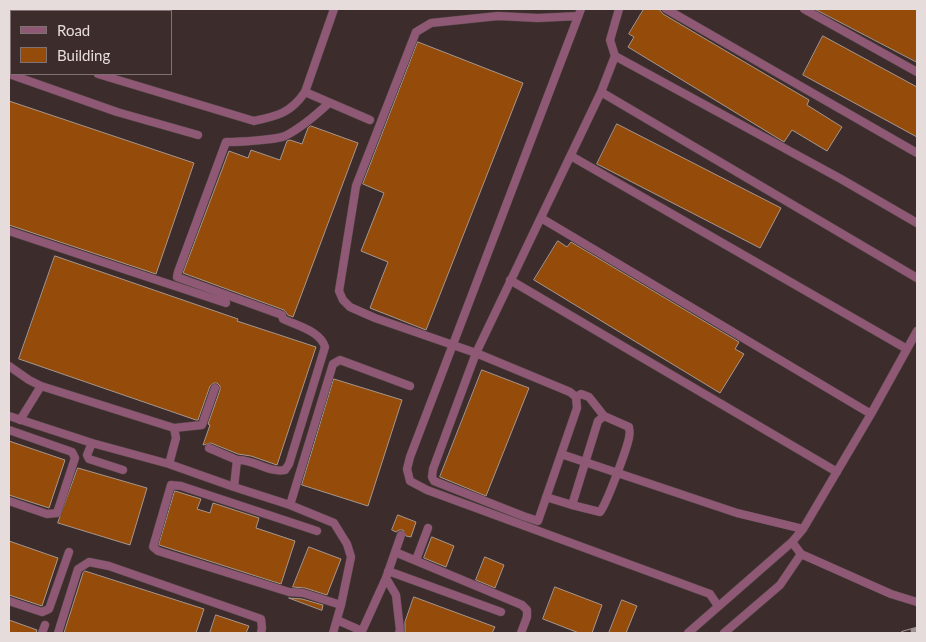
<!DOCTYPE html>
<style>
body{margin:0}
#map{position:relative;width:926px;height:642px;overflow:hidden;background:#3c2c2c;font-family:Lato,sans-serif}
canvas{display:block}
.frame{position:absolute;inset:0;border:10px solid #e7dcdc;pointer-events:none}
.legend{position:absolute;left:10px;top:10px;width:162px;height:65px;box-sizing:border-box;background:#3c2c2c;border:1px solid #807272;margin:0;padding:6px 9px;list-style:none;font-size:15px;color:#e7dcdc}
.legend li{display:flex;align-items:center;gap:10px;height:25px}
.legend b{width:25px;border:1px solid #807272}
</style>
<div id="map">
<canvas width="926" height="642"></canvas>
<div class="frame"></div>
<ul class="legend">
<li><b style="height:6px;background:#8f5976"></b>Road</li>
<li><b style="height:14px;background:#954b09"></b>Building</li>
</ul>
</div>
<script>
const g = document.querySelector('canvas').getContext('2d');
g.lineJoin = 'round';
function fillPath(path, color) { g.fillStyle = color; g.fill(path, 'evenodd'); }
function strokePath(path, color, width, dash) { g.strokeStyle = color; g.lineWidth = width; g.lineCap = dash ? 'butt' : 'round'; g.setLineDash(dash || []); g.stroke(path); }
const building = new Path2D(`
 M644,9h15l4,5 146,86 -2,5 35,22 -15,24 -35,-21 -8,12 -156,-95 6,-10 -5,-3z
 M815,9h102v53z
 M823,36l94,51v50l-114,-62z
 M418,42l105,41 -97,247 -56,-22 18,-46 -27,-11 23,-58 -21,-9z
 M9,101l185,62 -38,111 -147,-49z
 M617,124l164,84 -21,40 -163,-84z
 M311,126l47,17 -65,174 -5,-2 -4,-5 -101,-37 46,-122 19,7 3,-8 29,10 7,-19 3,-1 12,4 6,-16z
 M558,241l9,6 4,-5 168,100 -4,7 9,5 -24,39 -186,-113z
 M55,256l183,63 -1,2 79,26 -39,118 -26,-9 -13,-2 -27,-11 -8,2 7,-20 -2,-1 12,-34v-4l-3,-3h-3l-4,3 -12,34h-2l-177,-61z
 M482,370l47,18 -43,108 -46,-19z
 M334,379l68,21 -34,106 -66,-21z
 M9,441l56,19 -16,48 -40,-13z
 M78,468l69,20 -17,57 -72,-22z
 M175,491l26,8 -4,10 13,4 3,-10 46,15 -3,10 39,13 -14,43 -122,-39z
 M398,515l18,7 -5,15 -5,-1 -3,-6h-4l-3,2 -4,-2z
 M432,537l22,9 -8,21 -22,-9z
 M9,541l49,17 -16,48 -33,-11z
 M309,547l32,12 -14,36 -22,-7 -12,-1z
 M485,557l19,8 -9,23 -19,-8z
 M85,571l119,38 -8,24h-132l19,-60z
 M555,587l47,18 -10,28h-13l-36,-14z
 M414,597l81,30 -3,6h-87v-11z
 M289,598l13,1 21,6 -1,5z
 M622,600l15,6 -11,27h-17z
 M216,615l33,11 -3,7h-36z
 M9,620l28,10 -1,3h-27z`);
fillPath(building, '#954b09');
strokePath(building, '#a7978d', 1);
const minor = new Path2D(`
 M581,9l-171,448 -3,12 3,12 17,9 283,104 8,12
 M666,9l251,144
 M804,9l113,63
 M578,16l-40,2 -40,-2 -67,7 -15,9 -60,154 -17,105 4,9 7,7 25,11 101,35 94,39 6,5 1,11 -39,113 -15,-5 -89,-35 -2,-4 1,-8 43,-116 125,-261 14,-36 -5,-16 9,-31
 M9,47h2
 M615,56l226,123 76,44
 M9,74l108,38 81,23
 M98,74l156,47c23,-5 37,-8 51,-29l29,-83
 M305,92l65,28
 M601,92l316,186
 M571,156l336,193
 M541,218l330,196
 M9,231l217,72
 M510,280l327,192
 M9,366l20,14 12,6 133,42 2,10 -7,26
 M576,397l5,-3 8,3 15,19
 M9,416l83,27 77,21 65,23 56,18 44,18 13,21 4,13 -10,48 -8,28
 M604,416l25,11c1,4 1,7 0,11 -3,13 -22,65 -29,74l-28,-7 26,-84z
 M20,420l21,-34
 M174,428l28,-3 13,-37
 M9,430l63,22 3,6 -18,55 -10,1 -38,-13
 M92,443l-5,12 2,4 34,11
 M209,448l28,12
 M561,454l176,59 66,16
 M234,487l3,-27c17,-1 31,13 48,10l4,-6 36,-117c-5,-16 -27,-21 -42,-28l-1,-4 -105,-38 1,-5 48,-130c12,0 49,-2 59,-6 16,-8 31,-21 44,-33
 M546,497l26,8
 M290,505l43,-141 7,-4 70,26
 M317,531l-136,-45 -10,-1 -18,62 5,4 131,41 14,1 38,12
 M792,542l9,12 90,40 26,8
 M395,552l127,53 5,5v7l-6,16
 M416,560l12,-32
 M388,571l113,41
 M386,578l10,17 4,35 -1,3
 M9,601l33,11 7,-3 20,-57
 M337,620l25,11v2
 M362,631l24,-53 15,-43
 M42,633l3,-8
 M58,633l20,-64 11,-7 20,4 152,53 1,9 -1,5
 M688,633l104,-91 11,-13 68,-115 46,-83
 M724,633l56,-48 21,-31`);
strokePath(minor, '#574848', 9);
strokePath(minor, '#8f5976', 8);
const rail = new Path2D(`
 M903,633l14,-4`);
strokePath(rail, '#9e9191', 4.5);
strokePath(rail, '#3c2c2c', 2.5, [8]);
</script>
